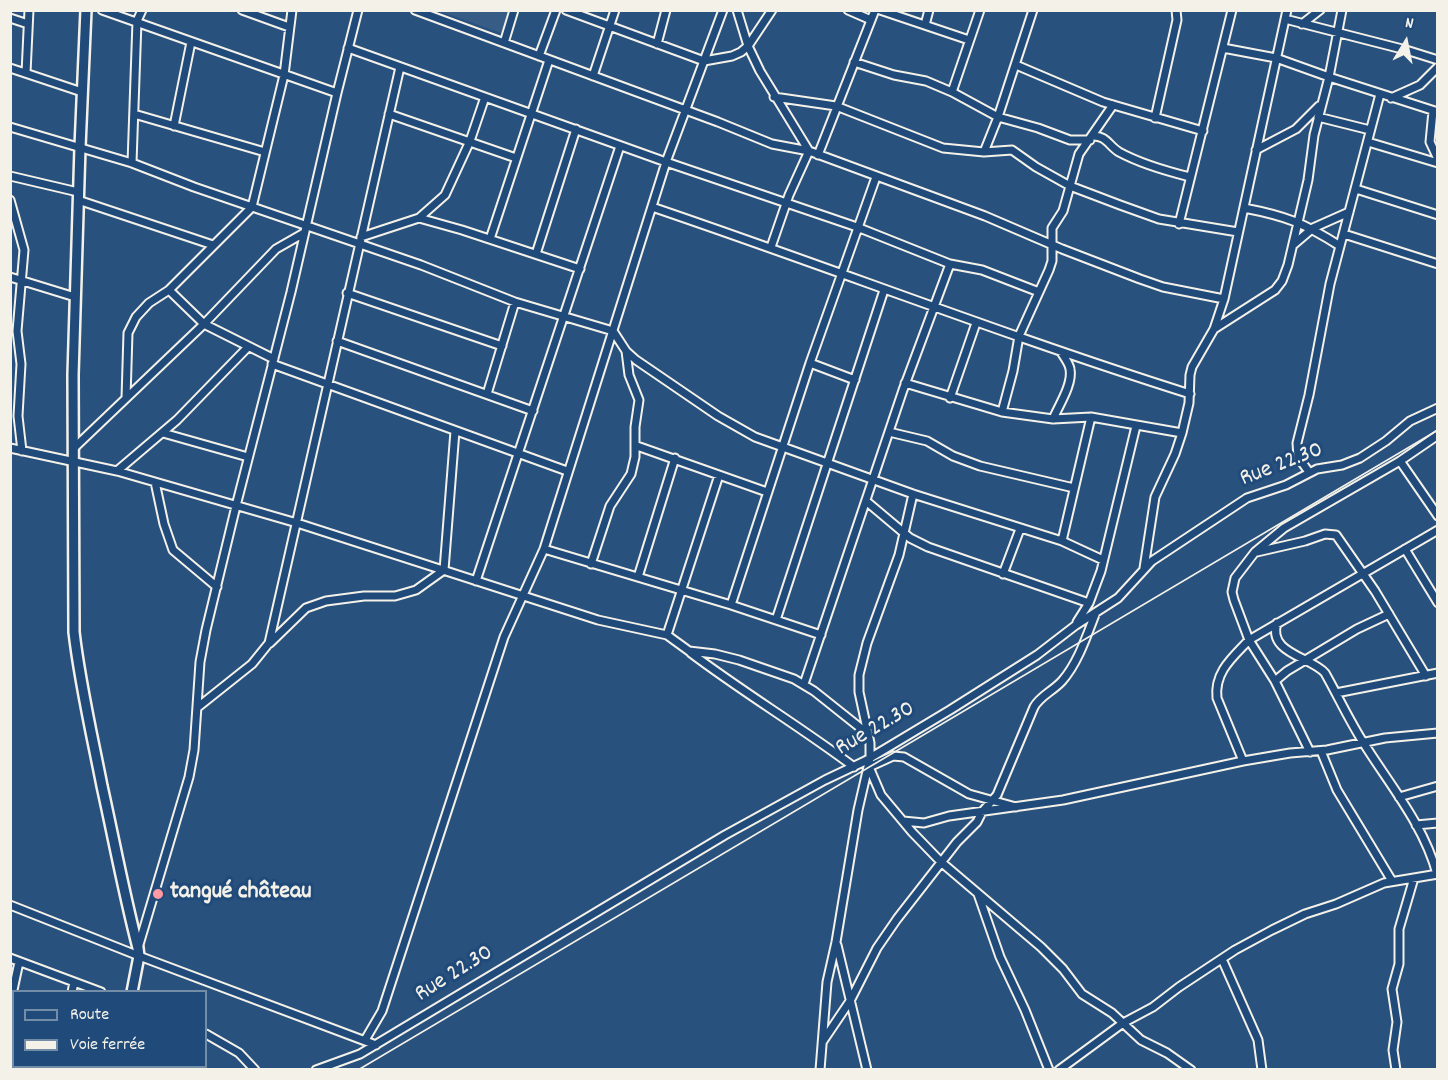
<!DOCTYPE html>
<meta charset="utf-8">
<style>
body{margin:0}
#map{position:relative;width:1448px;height:1080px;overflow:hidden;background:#28517e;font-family:Dekko,sans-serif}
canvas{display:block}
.frame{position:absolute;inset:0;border:12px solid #f4f1e8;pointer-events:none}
.legend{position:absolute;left:12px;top:990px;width:195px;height:78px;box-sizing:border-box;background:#1f4a7a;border:2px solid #748da6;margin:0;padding:8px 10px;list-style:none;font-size:18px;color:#f4f1e8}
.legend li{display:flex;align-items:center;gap:12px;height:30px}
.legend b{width:30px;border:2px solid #748da6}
.north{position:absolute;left:1376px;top:12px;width:60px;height:60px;-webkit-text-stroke:4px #1f4a7a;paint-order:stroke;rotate:10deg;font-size:16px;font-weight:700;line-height:24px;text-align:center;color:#f4f1e8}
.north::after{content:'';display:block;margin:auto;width:21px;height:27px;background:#f4f1e8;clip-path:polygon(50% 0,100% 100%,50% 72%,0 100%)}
</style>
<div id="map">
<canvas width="1448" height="1080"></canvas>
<div class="frame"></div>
<ul class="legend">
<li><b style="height:8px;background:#1f4a7a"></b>Route</li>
<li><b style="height:8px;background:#f4f1e8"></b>Voie ferrée</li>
</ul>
<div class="north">N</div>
</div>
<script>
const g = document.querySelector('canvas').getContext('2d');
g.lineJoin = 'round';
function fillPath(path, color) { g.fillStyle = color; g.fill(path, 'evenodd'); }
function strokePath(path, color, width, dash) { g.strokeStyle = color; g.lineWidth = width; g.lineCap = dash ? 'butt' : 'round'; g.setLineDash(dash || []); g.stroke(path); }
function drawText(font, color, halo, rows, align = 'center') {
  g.font = font + ' Dekko,sans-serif'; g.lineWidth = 6; g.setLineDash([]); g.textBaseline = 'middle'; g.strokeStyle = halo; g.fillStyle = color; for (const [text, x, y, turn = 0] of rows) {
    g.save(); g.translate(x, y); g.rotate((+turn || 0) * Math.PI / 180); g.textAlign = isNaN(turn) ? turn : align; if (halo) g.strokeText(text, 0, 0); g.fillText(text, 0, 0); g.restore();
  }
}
fillPath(new Path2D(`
 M439,11h70l-8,22z`), '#375d86');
const street = new Path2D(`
 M102,10l235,83
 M242,10l47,17
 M415,10l303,112 54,22 37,7 176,65 77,33 78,30 23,8 61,12
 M566,10l138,51 28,-5 9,-4 7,-6 24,-36
 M737,10l11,36 12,25 49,80 -20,44 -18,52
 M848,10l23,10
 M880,10l89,30
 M10,18l18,6
 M1285,19l121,31 32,10
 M1302,24l18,-14
 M925,25l4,-15
 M504,43l10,-33
 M657,44l9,-34
 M348,48l318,114 191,65 93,37 32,6 57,22
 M1223,48l53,10 53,19 109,35
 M539,56l17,-46
 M854,62l40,13 32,6 26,11 46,25 40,11 32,12h20
 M1016,65l87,37 100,29
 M10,68l72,24
 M26,73l3,-63
 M593,76l22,-66
 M952,92l28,-82
 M774,97l62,9 107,42 41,4 28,-2 24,17 34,19 50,19 39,14 79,13
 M1391,98l29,-13 18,-18
 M1433,111l-3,31 8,17
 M134,114l131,38
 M389,114l127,44
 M1318,117l52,13
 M1155,118l22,-98 -1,-10
 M174,126l17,-84
 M10,127l122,36 62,24 227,78 94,37 98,29 13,20 10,9 82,56 37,21 158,57 149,47
 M1092,136c14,-1 17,10 27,16 22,12 47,19 71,25
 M1368,142l70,21
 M1256,150l40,-21 23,-23
 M984,152l14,-35 35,-107
 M818,155l57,-145
 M132,163l5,-142 5,-11
 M10,176l68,16
 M1356,189l82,26
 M10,200l14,50 -7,81 4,33 -3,52 4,35
 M78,200l135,45
 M652,207c180,61 357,130 538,187
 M1244,208c42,8 60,15 96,38
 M419,218l43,12 118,39
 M1179,224l53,-214
 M1344,234l94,30
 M361,237l58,-19 26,-23 25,-54 15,-44
 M490,239l59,-179
 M1293,245l20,-17 36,-16
 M536,254l40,-125
 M10,277l65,20
 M169,290l35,34 70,35
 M347,293l155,53
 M1214,329l61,-39 7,-9 6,-16 20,-85 6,-45 15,-58 13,-67
 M337,341l196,70
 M810,363l45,17
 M272,364l295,107
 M905,383l97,29 51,7 38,-2 -29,124 41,19
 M487,394l28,-92
 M126,398l2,-65 8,-16 13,-14 20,-13 83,-83 32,-132 8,-65
 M950,398l26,-75
 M1002,412l11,-41 6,-35 30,-66 3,-9v-33l11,-17 16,-57 34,-49
 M1091,417l91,16
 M1053,419c6,-14 20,-35 17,-50 -1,-6 -6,-12 -9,-17
 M889,432l38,9 26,15 27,10 94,22
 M163,433l85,24
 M637,446l130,46
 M10,448l107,23 180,52 301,97 69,15 22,16 26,3 24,6 55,19 20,12 54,43
 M74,448l130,-124 72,-75 28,-16
 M1400,461l38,55
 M117,471l60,-51 71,-73
 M1309,472l-11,-15 -1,-14 12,-48 21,-111 50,-190
 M155,482l9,42 9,26 44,37
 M866,501l44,37 18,9 161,56
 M544,549l187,56 90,30
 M1405,549l33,54
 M1257,552l48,-11 20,-7 11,1 39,56 51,85
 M591,564l19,-58 21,-32 4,-17v-30l4,-27 -10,-25 -3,-24
 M1144,568l11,-71 20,-43 7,-21 7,-30 1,-28 2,-8 22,-38 10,-30 63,-289
 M1003,574l17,-45
 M638,577l37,-119
 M476,581l144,-435
 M731,605l79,-242 66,-186
 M776,620l108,-330
 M1077,622l12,-19 12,-32 35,-145
 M1277,623c-10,30 34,34 48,50 13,23 24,47 38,69 26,42 61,83 74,132
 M667,635l52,-160
 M270,643l36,-35 20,-7 38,-5h31l21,-6 28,-20 11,-139
 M691,653c53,40 110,74 163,114
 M1275,681l12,-10 70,-42 32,-15
 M804,684l99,-294 47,-126
 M1336,693l102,-20
 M198,707l54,-43 17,-21 131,-576
 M1321,751l16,39 55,91
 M1310,752l-35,-71 -26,-41 -15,-40 -2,-8 3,-14 20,-26 29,-24 116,-67 38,-26
 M1243,761l-26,-63c-3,-26 16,-41 32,-58l189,-110
 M1399,797l39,-11
 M1016,807l-47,-13 -65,-37 -11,-1 -24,11 12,28 31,37 29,30 100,85 22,22 19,25 30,19 29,27 26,13 24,17
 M903,821l21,2 25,-7 114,-16 180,-39 47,-8 37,-3 58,-12 53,-5
 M1416,825l22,-2
 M978,894l22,63 25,53 24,60
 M10,905l129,51 237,89
 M837,945l30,125
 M138,948l51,-171 5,-27 6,-88 6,-32 30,-124 55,-214 46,-199 21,-83
 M10,958l91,34
 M1222,959l36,81 4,30
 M72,992l2,-10
 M10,1004l9,-42
 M206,1034l33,19 16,17
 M365,1040l17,-29 122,-374 40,-88 122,-387 57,-152
 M823,1041l27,-40 27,-53 20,-29 60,-77 20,-20 5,-10 15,-17 37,-88c6,-11 19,-16 28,-26 16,-18 25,-46 34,-69
 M54,1070l1,-4
 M316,1070l44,-16 365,-219 100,-55 40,-19 85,-51 87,-55 39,-30 42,-27 34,-37 95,-63 39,-13 31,-16 25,-4 18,-7 26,-17 24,-20 28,-13
 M820,1070l7,-88 9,-40 22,-132 12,-52v-15l-11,-51v-17l8,-32 32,-88 14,-61
 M1059,1070l64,-47 30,-16 26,-20 56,-37 37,-20 33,-16 31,-10 48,-21 54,-9
 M1396,1070l-3,-20 4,-28 -5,-33 7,-25v-35l15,-51`);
const secondary = new Path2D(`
 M86,10l-6,137 -7,228 1,257c6,52 18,103 28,154 12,54 22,108 36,162l1,8 -7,36
 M116,1070v-4`);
strokePath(street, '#f4f1e8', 11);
strokePath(secondary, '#f4f1e8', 14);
strokePath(street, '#1f4a7a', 7);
strokePath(secondary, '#1f4a7a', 9);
strokePath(new Path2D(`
 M358,1070l1080,-640`), '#f4f1e8', 1.5);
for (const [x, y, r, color] of [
 [158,894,6,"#ff9aa2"]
]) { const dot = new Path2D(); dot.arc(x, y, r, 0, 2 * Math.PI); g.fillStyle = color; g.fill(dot); strokePath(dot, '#1f4a7a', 2); }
drawText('24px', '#f4f1e8', '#1f4a7a', [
 ["Rue 22.30",1282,466,-21],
 ["Rue 22.30",876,730,-30],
 ["Rue 22.30",455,975,-32]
]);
drawText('bold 24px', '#f4f1e8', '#1f4a7a', [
 ["tangué château",170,894]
], 'left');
</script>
